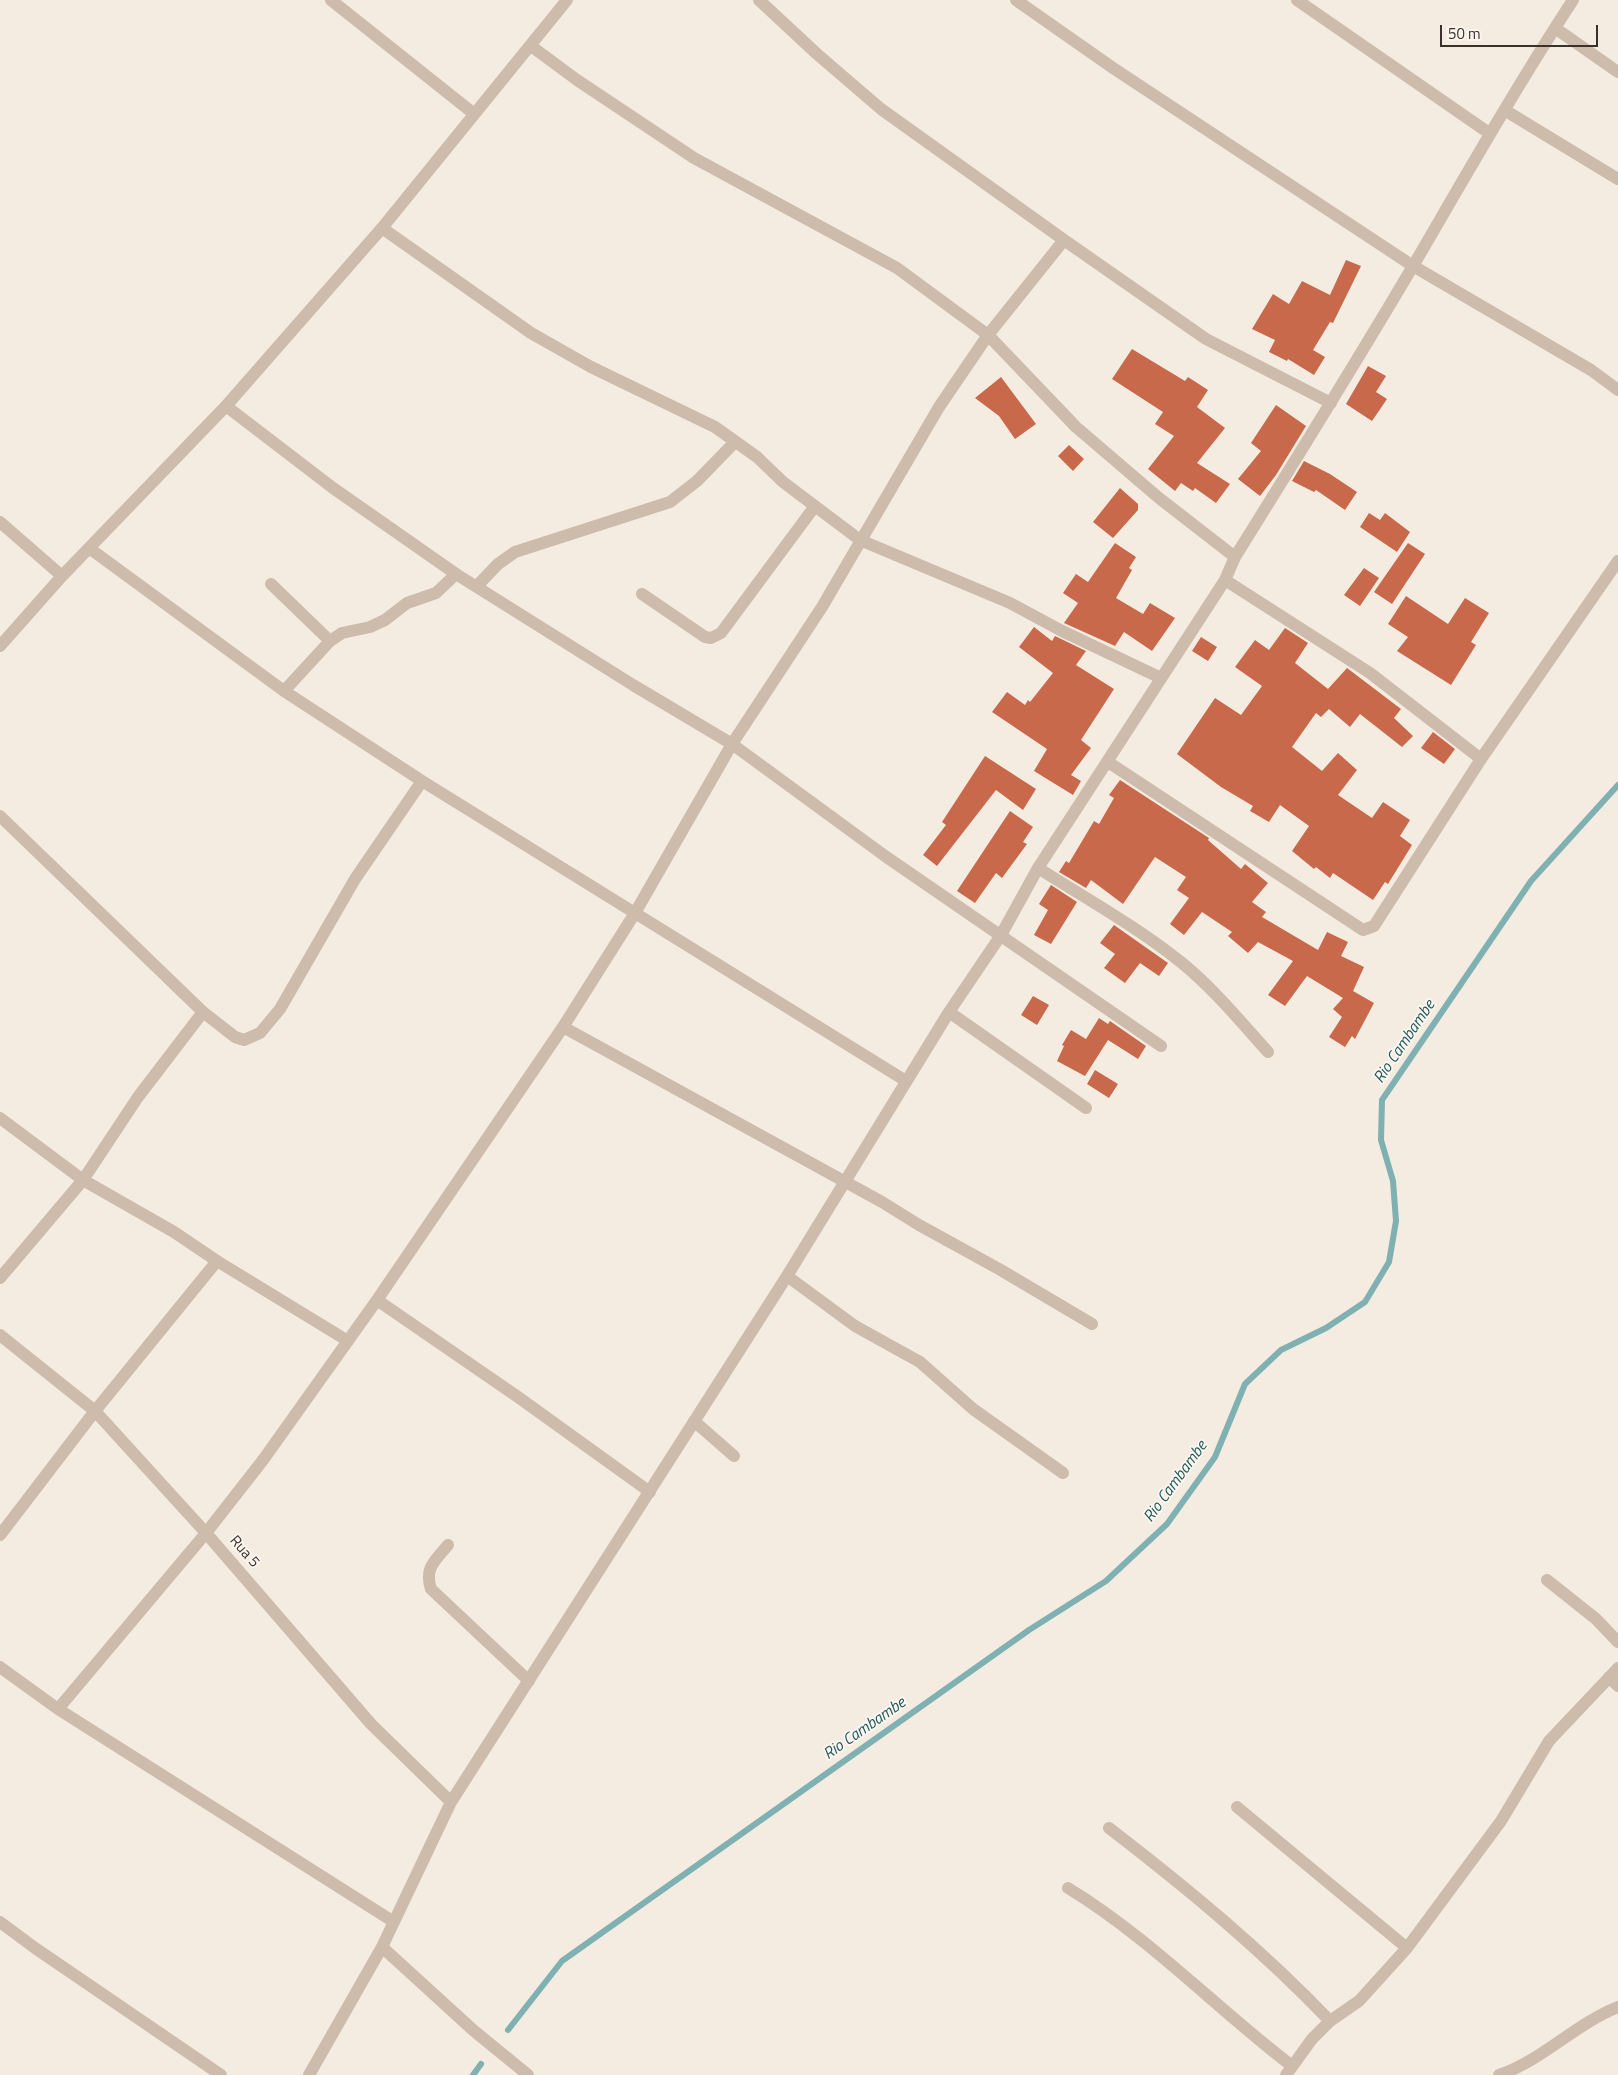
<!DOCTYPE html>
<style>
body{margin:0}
#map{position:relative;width:1618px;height:2075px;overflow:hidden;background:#f4ebe1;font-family:"Titillium Web",sans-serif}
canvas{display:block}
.scale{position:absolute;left:1440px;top:25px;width:158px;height:22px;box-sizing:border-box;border:2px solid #3b302b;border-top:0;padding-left:6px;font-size:15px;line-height:18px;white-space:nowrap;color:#3b302b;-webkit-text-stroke:4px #fbf5ee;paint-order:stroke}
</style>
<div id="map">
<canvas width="1618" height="2075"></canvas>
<div class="scale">50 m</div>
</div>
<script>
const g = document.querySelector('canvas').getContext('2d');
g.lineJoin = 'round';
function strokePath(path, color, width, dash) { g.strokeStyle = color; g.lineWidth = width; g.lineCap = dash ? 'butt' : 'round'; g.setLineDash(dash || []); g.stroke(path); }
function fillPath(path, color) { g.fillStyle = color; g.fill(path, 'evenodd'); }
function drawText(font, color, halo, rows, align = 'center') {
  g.font = font + ' "Titillium Web",sans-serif'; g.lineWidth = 4; g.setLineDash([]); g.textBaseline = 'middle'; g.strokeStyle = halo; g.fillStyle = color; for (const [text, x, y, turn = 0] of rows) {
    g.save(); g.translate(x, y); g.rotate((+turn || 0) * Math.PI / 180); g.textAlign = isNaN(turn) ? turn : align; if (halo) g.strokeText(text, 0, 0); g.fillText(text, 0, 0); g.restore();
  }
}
strokePath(new Path2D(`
 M508,2030l54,-69 467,-331 77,-49 61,-57 48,-67 30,-73 36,-34 45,-22 39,-26 24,-40 7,-41 -3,-40 -12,-41 1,-40 149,-219 87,-96
 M473,2075l8,-11`), '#7fb0b2', 6);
fillPath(new Path2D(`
 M1346,260l15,6 -28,57 -3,-1 -17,28 12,7 -11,18 -26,-16 -1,2 -18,-9 6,-12 -23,-11 21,-35 16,10 13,-23 28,14z
 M1132,349l53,32 3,-4 20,13 -11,17 28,21 -28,35 33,21 -14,19 -21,-15 -2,3 -12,-8 -6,8 -27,-22 26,-33 -19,-12 8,-12 -51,-33z
 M1368,366l18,10 -10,16 11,7 -15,22 -26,-17z
 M1001,377l35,47 -21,15 -16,-23 -24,-18z
 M1276,405l30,21 -30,49 -16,21 -22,-17 23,-28 -10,-8z
 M1069,445l15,14 -11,12 -15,-15z
 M1304,461l26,13 27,18 -12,18 -29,-20 -2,2 -22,-11z
 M1120,488l18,16v6l-25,28 -20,-16z
 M1369,513l11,7 5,-7 25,19 -13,20 -37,-25z
 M1115,543l21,14 -7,11 3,2 -16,28 27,16 7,-11 25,15 -23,33 -28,-19 -9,14 -51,-23 14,-20 -15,-10 13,-19 12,8z
 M1408,543l17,11 -33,50 -18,-12z
 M1364,568l15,10 -19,28 -16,-11z
 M1406,596l42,28 17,-26 24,15 -18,29 5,3 -25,40 -54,-34 11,-14 -20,-13z
 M1034,627l18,14 3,-5 31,15 -10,14 38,24 -33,51 10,8 -20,27 10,6 -8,14 -39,-24 13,-22 -55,-37 15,-20 18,13 3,-5 2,2 23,-29 -34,-26z
 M1285,628l23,15 -13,20 33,26 19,-21 54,41 -7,9 19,18 -11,11 -42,-33 -10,13 -21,-18 -8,8 -5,-4 -24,34 30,24 16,-18 19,17 -19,25 34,23 11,-16 27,18 -10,16 12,9 -24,39 -3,-2 -12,18 -40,-27 -3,5 -14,-11 -2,2 -22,-18 17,-25 -29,-21 -11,17 -19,-11 3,-5 -32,-19 -44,-33 38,-56 26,17 21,-29 -27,-19 20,-27 14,10z
 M1201,637l16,10 -9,14 -16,-10z
 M1433,732l22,17 -11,15 -23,-16z
 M985,756l51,33 -13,21 -27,-20 -59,76 -14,-11 23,-30 -4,-3z
 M1120,780l89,58 -1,2 33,29 4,-5 23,19 -16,19 14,10 -4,5 56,33 9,-18 21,10 -7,14 23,11 -11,24 21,12 -19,36 -3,-3 -7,11 -16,-10 13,-20 -9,-8 10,-11 -36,-22 -22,30 -17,-11 25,-34 -35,-19 -10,11 -20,-17 4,-4 -30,-20 -18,23 -14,-11 19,-26 -12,-8 9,-13 -31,-20 -32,47 -32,-24 -5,8 -27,-16 7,-11 3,2 25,-42 5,3 15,-26 -5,-3z
 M1010,811l23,16 -10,15 4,2 -25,34 -6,-5 -21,30 -18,-12z
 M1051,885l26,17 -26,42 -17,-9 14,-25 -9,-6z
 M1114,925l54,38 -9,13 -19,-13 -15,20 -21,-15 11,-14 -15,-11z
 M1033,996l16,9 -12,20 -16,-10z
 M1099,1018l9,6 2,-3 36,25 -8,13 -30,-19 -23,36 -28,-15 7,-15 -2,-1 9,-15 15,9z
 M1095,1070l23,14 -9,14 -22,-14z`), '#c8694b');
strokePath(new Path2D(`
 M331,0l142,113
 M759,0l58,54 64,55 183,131 142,99 125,64
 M1016,0l97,68 300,198 178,104 27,20
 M1297,0l192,133
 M1555,28l63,44
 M531,46l46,34 117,78 203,110 91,67 88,92 83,71 76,59
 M1506,111l112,68
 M382,228l149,105 60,34 124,60 42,30 26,25 77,58 150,63 52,28 99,47
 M226,406l107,82 123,86 177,111 99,59 153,112 276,190
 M0,522l62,54
 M89,548l195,143 138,90 484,300
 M1225,580l145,93 111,86
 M271,584l59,57
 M477,586l21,-22 17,-12 155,-50 27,-21 38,-39
 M642,594l63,43 6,1 10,-5 94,-127
 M0,646l62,-70 164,-170 156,-178 185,-228
 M284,691l46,-50 12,-8 28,-6 15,-7 22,-17 29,-10 20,-19
 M1108,762l255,168 11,-4 107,-167 137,-198
 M0,816l203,196 32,25 9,3 16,-7 20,-24 75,-130 67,-98
 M1038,868c49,31 99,59 144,95 32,26 59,59 86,89
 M949,1012l137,96
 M563,1027l319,175 37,23 80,44 93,55
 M0,1118l83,62 91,52 43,29 131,80
 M787,1276l68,50 65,36 53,47 90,64
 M0,1278l83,-98 55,-83 65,-85
 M377,1300l141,97 132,95
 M0,1335l95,76 111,122 165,191 80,78
 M694,1421l40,35
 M0,1535l95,-124 122,-150
 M448,1545c-13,16 -24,23 -17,44l98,92
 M1547,1580l49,39 22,23
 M0,1667l58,42 336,213
 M1609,1677l9,9
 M58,1709l148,-176 57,-73 114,-160 186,-273 72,-114 97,-169 90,-137 117,-200 49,-72 76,-95
 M1237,1807l170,141
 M1109,1828c78,60 153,122 221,193
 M1068,1888c82,50 148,120 224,178
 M0,1922l35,26 186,127
 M382,1947l91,83 55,45
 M309,2075l73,-128 69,-145 336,-526 162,-264 52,-77 37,-67 187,-288 10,-23c60,-96 120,-193 178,-291 52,-89 103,-179 160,-266
 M1286,2075l26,-36 18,-18 29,-20 48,-53 94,-127 48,-80 69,-73
 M1499,2075c44,-15 76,-51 119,-68`), '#cdbbac', 12);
drawText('15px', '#3b302b', '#fbf5ee', [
 ["Rua 5",244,1552,49]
]);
drawText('italic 16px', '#1f5a5e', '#fbf5ee', [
 ["Rio Cambambe",1405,1042,-56],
 ["Rio Cambambe",1176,1482,-54],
 ["Rio Cambambe",865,1729,-35]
]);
</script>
